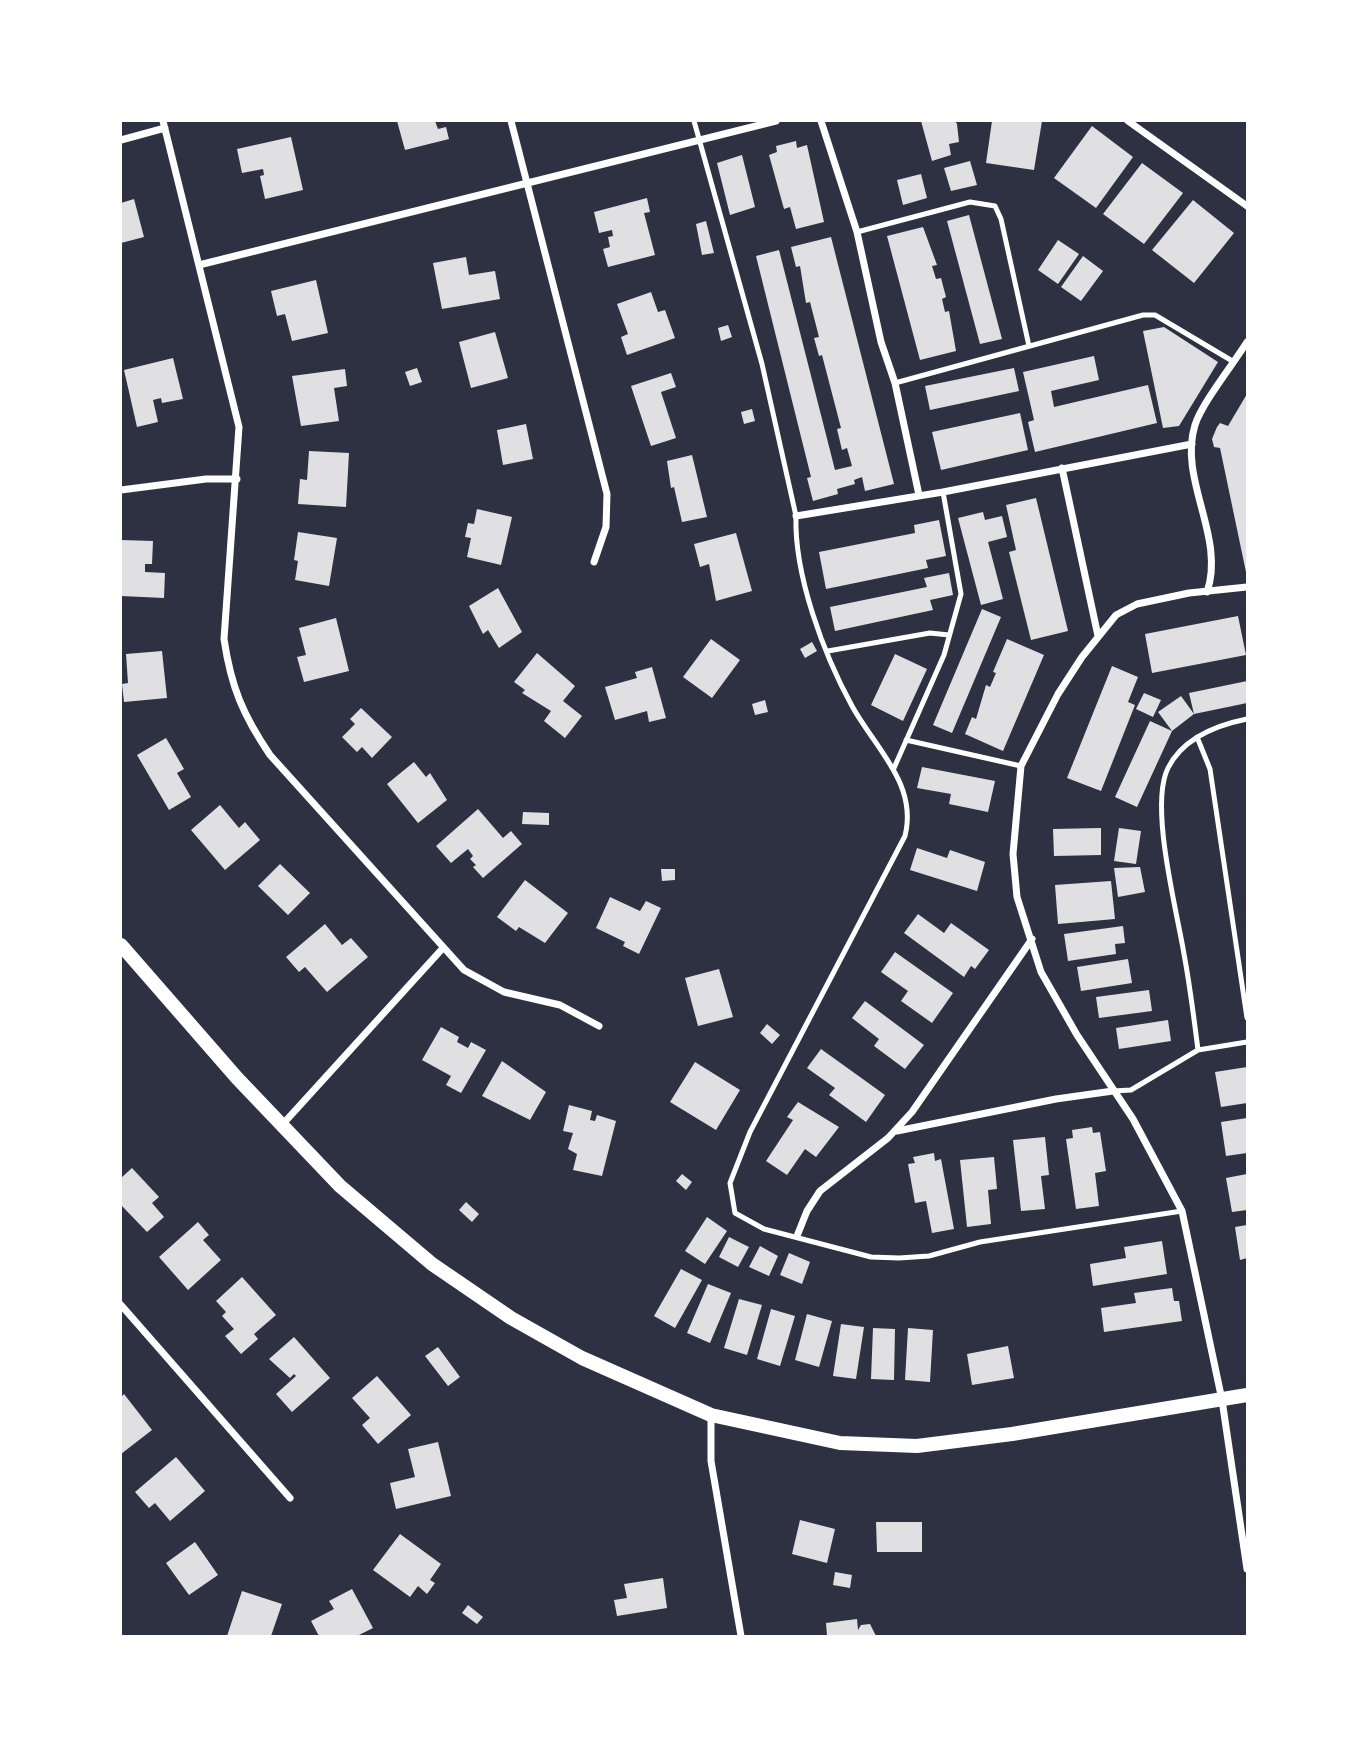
<!DOCTYPE html>
<style>
body{margin:0}
#map{position:relative;width:1368px;height:1757px;overflow:hidden;background:#2d3142;font-family:"Roboto Serif",serif}
canvas{display:block}
.frame{position:absolute;inset:0;border:122px solid #fff;pointer-events:none}
</style>
<div id="map">
<canvas width="1368" height="1757"></canvas>
<div class="frame"></div>
</div>
<script>
const g = document.querySelector('canvas').getContext('2d');
g.lineJoin = 'round';
function fillPath(path, color) { g.fillStyle = color; g.fill(path, 'evenodd'); }
function strokePath(path, color, width, dash) { g.strokeStyle = color; g.lineWidth = width; g.lineCap = dash ? 'butt' : 'round'; g.setLineDash(dash || []); g.stroke(path); }
fillPath(new Path2D(`
 M397,121h38l3,8 8,-2 3,12 -44,11z
 M921,121h34l2,3 2,18 -10,2 2,11 -19,6z
 M992,121h50l-8,49 -48,-7z
 M1092,126l41,31 -37,51 -42,-30z
 M291,137l12,53 -38,9 -5,-23 4,-1 -1,-6 -21,4 -5,-24z
 M796,141l1,7 10,-3 17,77 -28,7 -6,-22 -6,2 -15,-54 8,-3 -1,-6z
 M742,155l13,52 -25,8 -13,-52z
 M970,161l7,24 -26,6 -7,-23z
 M1142,163l41,30 -39,51 -41,-30z
 M921,174l6,24 -24,7 -6,-25z
 M647,198l3,14 -6,1 11,42 -47,12 -5,-18 7,-2 -2,-10 5,-1 -1,-6 -13,3 -5,-21z
 M134,199l10,38 -23,6v-40z
 M1193,200l41,33 -40,50 -42,-33z
 M969,215l33,124 -22,5 -33,-123z
 M706,221l8,32 -12,2 -6,-31z
 M923,227l14,38 -5,1 4,13 5,-1 5,19 -4,2 3,13 4,-1 7,40 -36,9 -33,-124z
 M831,237l63,247 -29,7 -3,-14 -8,3 1,4 -18,5 1,5 -25,7 -6,-23 4,-1 -55,-221 23,-6 56,220 17,-4 -5,-18 -5,2 -5,-21 4,-1 -19,-73 -3,1 -5,-18 5,-1 -9,-35 -4,1 -6,-37 -4,1 -5,-20z
 M1058,240l21,14 -21,30 -20,-14z
 M1083,256l20,15 -22,30 -20,-14z
 M466,257l3,18 26,-4 5,28 -58,10 -9,-46z
 M316,280l12,53 -36,8 -7,-27 -8,2 -6,-25z
 M651,292l7,20 7,-2 10,28 -48,17 -6,-18 7,-3 -11,-30z
 M728,325l4,12 -11,4 -3,-13z
 M1164,327l54,35 -39,64 -16,2 -20,-97z
 M495,332l13,46 -37,10 -12,-46z
 M1094,356l5,24 -48,11 3,16 94,-22 9,38 -122,29 -7,-30 6,-2 -11,-48z
 M173,358l10,41 -21,4 -1,-5 -8,2 5,22 -21,5 -13,-57z
 M417,368l5,14 -12,4 -5,-14z
 M1014,368l5,23 -89,19 -5,-24z
 M345,369l2,17 -13,2 5,33 -38,5 -9,-50z
 M671,373l5,14 -15,5 15,46 -25,8 -20,-60z
 M1247,394v178h-1l-26,-124 -6,-1 -2,-8 5,-12 3,-4 8,3z
 M752,409l3,12 -11,3 -3,-12z
 M1020,413l8,37 -87,20 -9,-38z
 M526,424l7,35 -30,6 -6,-35z
 M309,451l40,2 -3,54 -48,-3 2,-25 7,1z
 M692,455l15,62 -25,5 -8,-35 -3,1 -4,-27z
 M1036,498l32,133 -37,9 -22,-88 7,-2 -10,-45z
 M477,509l35,8 -11,48 -34,-8 4,-19 -6,-1 3,-14 6,1z
 M983,512l2,8 17,-4 5,21 -19,5 15,57 -22,6 -23,-87z
 M939,520l7,36 -20,4 2,8 -102,21 -7,-37 96,-19 -1,-8z
 M298,532l39,6 -8,48 -34,-6 3,-19 -4,-1z
 M736,533l16,58 -36,10 -7,-37 -9,3 -6,-23z
 M121,540l32,1 -1,23h-7v8l20,1 -1,25 -43,-2z
 M949,573l4,22 -23,5 3,10 -98,21 -5,-24 97,-20 -3,-9z
 M498,588l24,44 -23,16 -11,-18 -5,4 -14,-28z
 M982,609l19,8 -49,116 -19,-8z
 M1238,616l8,39 -94,18 -7,-39z
 M336,618l13,53 -45,11 -7,-25 9,-2 -7,-27z
 M711,639l29,21 -28,38 -29,-21z
 M1007,639l37,16 -41,96 -38,-17 7,-17 4,2 10,-34 4,2 6,-14 -3,-1z
 M812,642l5,9 -12,7 -5,-9z
 M162,651l5,47 -43,4 -2,-18 6,-1 -2,-29z
 M537,653l38,33 -12,15 19,15 -17,22 -21,-17 7,-10 -29,-18 3,-3 -11,-8z
 M895,654l32,15 -24,52 -32,-16z
 M1112,666l26,11 -10,25 7,3 -34,86 -34,-13z
 M652,667l14,51 -17,4 -2,-11 -32,9 -10,-33 32,-9 -2,-6z
 M1247,681v22l-53,11 -5,-21z
 M1144,693l17,7 -8,17 -17,-8z
 M1181,696l13,18 -22,17 -14,-19z
 M765,700l3,12 -13,3 -3,-11z
 M361,708l31,29 -20,21 -10,-11 -5,5 -15,-15 13,-13 -5,-5z
 M1150,721l22,10 -35,76 -22,-10z
 M166,738l18,31 -7,4 14,24 -22,13 -32,-55z
 M414,762l12,15 4,-4 17,27 -29,23 -31,-39z
 M922,767l73,14 -7,31 -39,-8 2,-10 -34,-6z
 M220,805l19,23 6,-6 15,18 -35,30 -34,-40z
 M478,809l25,29 8,-7 11,13 -39,34 -10,-11 3,-2 -6,-6 3,-3 -5,-7 -17,14 -15,-17z
 M523,812l26,1v12l-27,-1z
 M1101,828v27l-47,1 -1,-27z
 M1119,828l22,3 -5,33 -22,-3z
 M917,848l30,10 3,-8 35,12 -8,29 -67,-21z
 M280,864l30,29 -22,22 -30,-29z
 M1140,867l5,25 -27,5 -4,-29z
 M661,869h14v11l-13,1z
 M525,880l43,33 -23,30 -26,-16 -3,4 -19,-14z
 M1111,881l4,38 -57,5 -3,-39z
 M610,897l30,14 6,-10 15,7 -22,46 -16,-8 2,-4 -29,-14z
 M918,914l26,19 7,-10 38,27 -14,19 -4,-3 -7,11 -60,-44z
 M325,924l17,21 9,-7 17,19 -41,35 -22,-25 -6,5 -13,-15z
 M1123,926l2,17 -10,1 1,10 -48,7 -4,-27z
 M895,952l58,41 -21,30 -31,-22 7,-10 -27,-19z
 M1128,959l4,24 -51,8 -4,-24z
 M719,969l14,48 -35,9 -13,-48z
 M1149,990l3,21 -53,7 -3,-21z
 M865,1001l59,44 -19,24 -31,-23 5,-7 -27,-21z
 M1168,1020l3,21 -52,8 -3,-21z
 M767,1024l13,11 -8,9 -12,-11z
 M441,1027l18,10 -2,5 11,6 3,-6 15,8 -25,43 -15,-8 5,-9 -29,-16z
 M821,1049l64,46 -19,27 -37,-27 6,-7 -28,-20z
 M502,1061l44,31 -16,28 -48,-24z
 M695,1062l45,28 -24,40 -46,-28z
 M1247,1067v36l-26,4 -6,-35z
 M798,1102l41,25 -23,30 -11,-8 -18,26 -21,-14 27,-41 -6,-3z
 M569,1105l23,6 -2,9 5,1 2,-6 19,6 -14,55 -29,-6 4,-16 -9,-5 5,-16 -10,-2z
 M1247,1118v35l-21,3 -5,-34z
 M1092,1127l1,6 7,-1 6,39 -11,2 4,33 -23,3 -10,-70 7,-1 -1,-8z
 M1045,1137l4,38 -8,1 4,33 -24,2 -8,-71z
 M934,1153l1,8 6,-2 13,70 -22,4 -6,-32 -11,2 -7,-39 7,-1 -2,-6z
 M994,1157l3,32 -9,1 3,34 -24,3 -7,-67z
 M132,1168l27,29 -7,6 12,14 -17,15 -26,-27v-27z
 M682,1174l10,8 -6,8 -10,-9z
 M1247,1174v36l-15,2 -6,-34z
 M466,1202l13,12 -7,8 -13,-12z
 M707,1217l20,14 -22,33 -20,-13z
 M198,1222l11,13 -6,5 18,20 -33,30 -29,-33z
 M1247,1225v33l-7,2 -5,-33z
 M729,1237l20,10 -11,20 -19,-10z
 M1162,1241l5,33 -74,12 -3,-22 36,-6 -2,-11z
 M760,1246l18,10 -9,20 -20,-9z
 M789,1253l21,9 -8,22 -22,-9z
 M681,1269l21,11 -27,48 -21,-12z
 M242,1277l34,38 -22,19 4,5 -17,15 -16,-18 9,-7 -12,-13 4,-4 -10,-11z
 M708,1284l23,9 -21,50 -23,-10z
 M1172,1288l2,13h5l3,20 -78,11 -3,-24 35,-5 -2,-10z
 M739,1299l23,6 -15,50 -23,-7z
 M771,1309l24,7 -15,50 -23,-7z
 M807,1314l25,7 -13,46 -24,-7z
 M841,1324l23,3 -8,52 -23,-3z
 M873,1328l22,1 -1,51 -23,-1z
 M908,1328l25,2 -3,52 -25,-2z
 M294,1337l36,41 -38,34 -16,-18 20,-18 -2,-2 -4,4 -21,-19z
 M1008,1346l6,32 -42,7 -5,-31z
 M438,1347l22,30 -12,9 -23,-30z
 M377,1376l34,39 -33,29 -16,-19 8,-7 -18,-20z
 M124,1394l28,36 -31,24v-57z
 M438,1442l13,54 -55,13 -6,-26 25,-6 -7,-28z
 M176,1457l29,34 -35,30 -15,-18 -6,5 -14,-16z
 M800,1520l35,9 -8,34 -35,-9z
 M876,1522h46v30h-45z
 M400,1534l41,30 -11,16 5,3 -8,11 -9,-8 -8,11 -37,-27z
 M195,1542l23,33 -29,20 -23,-32z
 M835,1572l17,3 -2,13 -17,-3z
 M663,1578l4,30 -50,8 -3,-16 13,-2 -3,-14z
 M352,1589l21,39 -16,8h-38l-8,-15 23,-12 -5,-8z
 M242,1591l40,13 -11,32h-44z
 M468,1605l15,12 -6,7 -15,-11z
 M857,1619l1,11 3,-5 9,-1 6,12h-49l-1,-13z`), '#e0e0e3');
strokePath(new Path2D(`
 M694,121l68,243 34,152c-2,59 28,139 56,190 23,42 66,78 53,130l-155,296 -20,51 5,30 29,16 107,28 28,1 30,-2 51,-14 202,-31
 M857,232l113,-30 25,4 6,13 28,127
 M895,383l248,-68h12l79,47
 M828,651l102,-18 19,2
 M1197,737l13,32 37,249
 M906,740l115,26
 M894,768l50,-113 17,-61 -18,-102
 M1198,1050c-4,-32 -8,-64 -14,-96 -7,-43 -35,-148 -16,-186 15,-30 49,-43 79,-49
 M1113,1091l18,-1 67,-40 49,-8`), '#fff', 5);
strokePath(new Path2D(`
 M163,121l76,306 -15,212c7,48 19,76 46,116l194,215 40,22 56,13 39,21
 M511,121l96,373 -1,33 -12,35
 M821,121l36,111 24,110 14,41 24,112
 M1128,121l119,85
 M121,140l44,-12
 M199,265l577,-144
 M1062,468l36,168
 M121,490l85,-11h31
 M796,516l147,-24 249,-48
 M1247,587l-58,6 -52,11 -21,11 -34,42 -24,37 -37,72 -8,88 4,43 24,75 36,63 56,84 49,92 40,189 25,169
 M1207,592c19,-55 -29,-112 -12,-167 7,-22 39,-62 52,-83
 M282,1125l161,-177
 M897,1131l159,-32 57,-8
 M797,1236l10,-25 13,-20 68,-53 24,-26 120,-173
 M121,1305l169,193
 M711,1415v46l30,175`), '#fff', 7);
strokePath(new Path2D(`
 M121,945l116,133 103,108 92,78 79,54 71,40 129,57 129,28 77,3 95,-12 235,-39`), '#fff', 14);
</script>
